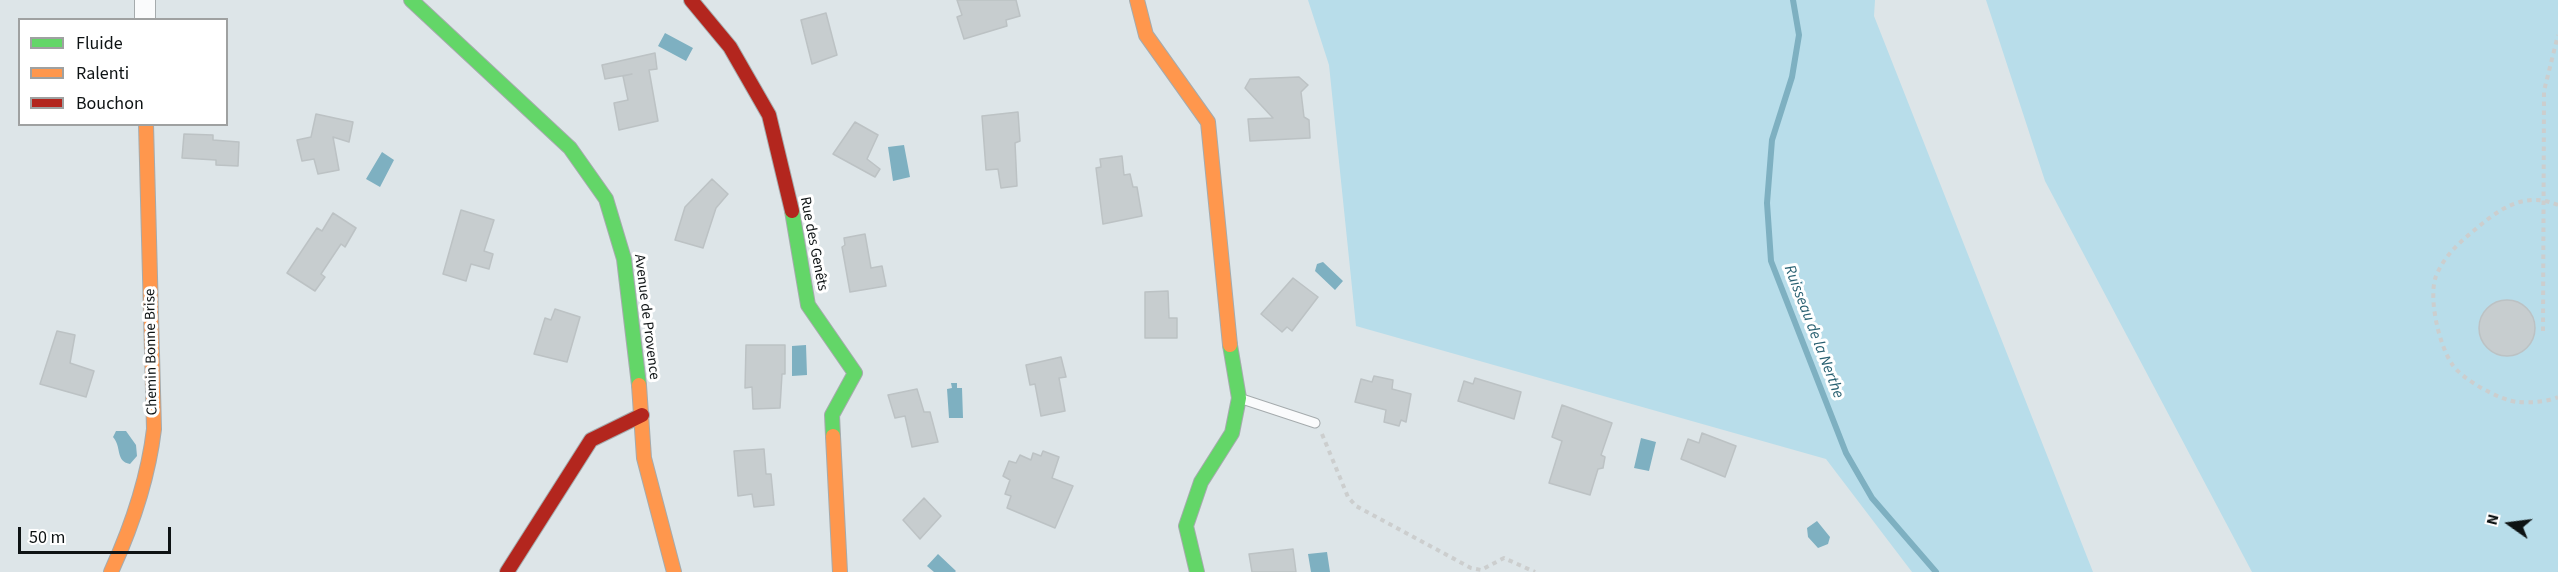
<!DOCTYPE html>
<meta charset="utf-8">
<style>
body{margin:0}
#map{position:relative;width:2558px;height:572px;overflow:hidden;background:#dde5e8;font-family:"Source Sans 3",sans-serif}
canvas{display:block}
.legend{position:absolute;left:18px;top:18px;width:210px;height:108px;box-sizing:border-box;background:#fff;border:2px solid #9fa1a1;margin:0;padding:8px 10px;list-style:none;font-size:18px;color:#0e1314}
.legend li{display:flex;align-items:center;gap:12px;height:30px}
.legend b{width:30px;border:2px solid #9fa1a1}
.north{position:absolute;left:2480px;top:494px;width:60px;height:60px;-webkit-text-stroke:4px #fff;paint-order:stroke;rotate:284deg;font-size:16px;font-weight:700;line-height:24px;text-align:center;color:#0e1314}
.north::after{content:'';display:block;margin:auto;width:21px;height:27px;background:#0e1314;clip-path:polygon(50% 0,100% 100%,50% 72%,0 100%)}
.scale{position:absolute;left:18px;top:527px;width:153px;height:27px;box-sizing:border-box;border:3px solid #0e1314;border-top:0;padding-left:8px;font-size:18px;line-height:21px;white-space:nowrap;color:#0e1314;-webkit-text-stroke:4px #fff;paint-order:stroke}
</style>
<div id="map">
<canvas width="2558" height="572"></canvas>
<ul class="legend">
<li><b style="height:8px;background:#63d668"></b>Fluide</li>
<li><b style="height:8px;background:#ff974d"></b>Ralenti</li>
<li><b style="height:8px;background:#b3261e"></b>Bouchon</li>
</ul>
<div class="north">N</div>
<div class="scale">50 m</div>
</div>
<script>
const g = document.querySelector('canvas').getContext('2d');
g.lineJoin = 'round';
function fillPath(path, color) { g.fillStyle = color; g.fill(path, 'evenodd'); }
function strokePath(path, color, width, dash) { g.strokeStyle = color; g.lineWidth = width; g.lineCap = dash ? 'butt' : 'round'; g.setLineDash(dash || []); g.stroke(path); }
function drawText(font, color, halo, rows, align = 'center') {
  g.font = font + ' "Source Sans 3",sans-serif'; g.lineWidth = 6; g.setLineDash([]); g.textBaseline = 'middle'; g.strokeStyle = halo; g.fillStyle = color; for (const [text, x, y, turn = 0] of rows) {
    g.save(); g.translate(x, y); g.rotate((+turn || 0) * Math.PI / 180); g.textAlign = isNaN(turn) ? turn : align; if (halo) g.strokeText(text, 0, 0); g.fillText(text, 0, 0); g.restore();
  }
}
fillPath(new Path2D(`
 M1308,0h567l-1,16 219,556h-181l-86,-113 -470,-133 -27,-261z
 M1986,0h572v572h-306l-207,-391z`), '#b8ddea');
fillPath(new Path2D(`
 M665,33l28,15 -7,13 -28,-15z
 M904,145l6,32 -17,4 -5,-34z
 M382,152l12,8 -14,27 -14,-8z
 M1323,262l20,19 -8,9 -20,-19 2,-7z
 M806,345l1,30 -15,1v-30z
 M951,383h6v5h5l1,30h-14l-2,-29 5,-1z
 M116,431h10l10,14 1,11 -7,8c-15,-3 -8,-17 -17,-27z
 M1641,438l15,4 -7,29 -15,-3z
 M1817,521l13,16 -2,7 -10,4 -10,-11 -1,-9z
 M1327,552l3,20h-19l-3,-18z
 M938,554l18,17 -1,1h-21l-7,-6z`), '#7eb0c1');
strokePath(new Path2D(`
 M1793,0l6,35 -7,42 -20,63 -5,63 4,58 75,192 26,45 64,74`), '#7eb0c1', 6);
const building = new Path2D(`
 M957,0h59l4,16 -14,4 1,6 -43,13 -7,-22 5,-2z
 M826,13l11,42 -25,9 -11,-44z
 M655,53l2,16 -8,1 9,51 -39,9 -5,-27 14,-3 -5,-24 9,-2 -27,5 -3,-14z
 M1299,77l9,8 -7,7 3,25 5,3 1,18 -60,3 -2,-22 25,-1 -28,-30 5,-9z
 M1018,112l2,29 -5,2 2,43 -16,2 -3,-19 -12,1 -4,-54z
 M316,114l37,8 -4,20 -16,-5 6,33 -21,4 -4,-15 -12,2 -5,-21 14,-3z
 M855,122l23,13 -11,24 13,10 -5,8 -42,-23z
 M184,134l29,1v5l26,2 -1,24 -22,-1v-5l-34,-2z
 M1122,156l2,19 6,-1 3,13h4l5,29 -39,8 -7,-56 5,-1 -1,-8z
 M712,179l16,15 -12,14 -13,40 -28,-8 10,-33z
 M461,210l33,10 -10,31 9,3 -4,15 -18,-5 -5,17 -23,-7z
 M333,213l23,15 -11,19 -4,-3 -20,30 4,3 -10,14 -28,-18 30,-45 5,3z
 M865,234l6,34 11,-2 4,20 -36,6 -8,-45 3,-2 -1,-7z
 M1293,278l25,19 -26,34 -5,-4 -5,5 -21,-18z
 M1168,291l1,27h8v20h-32v-46z
 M2479 328a28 28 0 1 1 56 0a28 28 0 1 1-56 0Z
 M555,309l25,8 -13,45 -33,-8 11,-36 6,2z
 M57,331l18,4 -5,28 24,8 -8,26 -46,-13z
 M746,345h39v29h-3l-2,34 -27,1 -1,-22 -7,1z
 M1061,357l5,20 -7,1 6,33 -24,5 -6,-32 -5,1 -4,-20z
 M1374,376l19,4 -1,9 19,5 -5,28 -5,-2 -2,6 -15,-4 2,-12 -31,-8 6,-23 11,3z
 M1475,378l46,14 -7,27 -56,-18 6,-20 9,3z
 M917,389l7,23h6l8,30 -26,5 -7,-31 -10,2 -7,-23z
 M1562,405l50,18 -11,32 4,2 -2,11 -5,1 -8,26 -41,-12 13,-42 -10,-4z
 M1702,433l34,13 -11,31 -44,-18 7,-20 11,4z
 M764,449l2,25h5l3,31 -20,2 -2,-13 -14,2 -4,-45z
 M1043,451l16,6 -7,21 21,8 -18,42 -48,-20 4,-12 -6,-2 5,-14 -7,-4 6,-15 7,2 4,-8 11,5 2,-7 8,3z
 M924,498l17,18 -21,23 -17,-19z
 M1293,549l3,23h-44l-3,-18z`);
fillPath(building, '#c7cdcf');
strokePath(building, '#bcc2c4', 1.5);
const lane = new Path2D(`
 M1242,399l73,24`);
const street = new Path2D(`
 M145,0v20`);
const fast = new Path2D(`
 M411,0l159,148 36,51 18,60 15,126
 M792,211l16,94 47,68 -23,42 1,21
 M1197,572l-11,-46 15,-44 31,-49 7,-35 -9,-53`);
const slow = new Path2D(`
 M1137,0l9,35 62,87 22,223
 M639,385l5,73 30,114
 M833,436l7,136
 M111,572c21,-46 37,-92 43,-143l-8,-305`);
const jam = new Path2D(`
 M691,0l39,47 39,68 23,96
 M507,572l84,-132 51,-25`);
strokePath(lane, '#a5abad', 11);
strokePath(street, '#a5abad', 22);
strokePath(fast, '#a5abad', 16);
strokePath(slow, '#a5abad', 16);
strokePath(jam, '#a5abad', 16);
strokePath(new Path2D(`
 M2558,205c-28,-12 -52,-1 -75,18 -19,16 -37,29 -47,53 -8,22 3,69 16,88 9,15 49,37 66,38 12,1 29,0 40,-5
 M2543,331l1,-240 14,-56
 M1322,434l26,63 8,9 115,62 10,2 23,-12 31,14`), '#cccece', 4, [4.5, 4.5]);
strokePath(lane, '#fafbfc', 9);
strokePath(street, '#fafbfc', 20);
strokePath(fast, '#63d668', 14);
strokePath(slow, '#ff974d', 14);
strokePath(jam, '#b3261e', 14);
drawText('15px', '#0e1314', '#fff', [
 ["Rue des Genêts",813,244,79],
 ["Avenue de Provence",646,317,83],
 ["Chemin Bonne Brise",152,352,-91]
]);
drawText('italic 16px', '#275f70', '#fff', [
 ["Ruisseau de la Nerthe",1813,332,69]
]);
</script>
